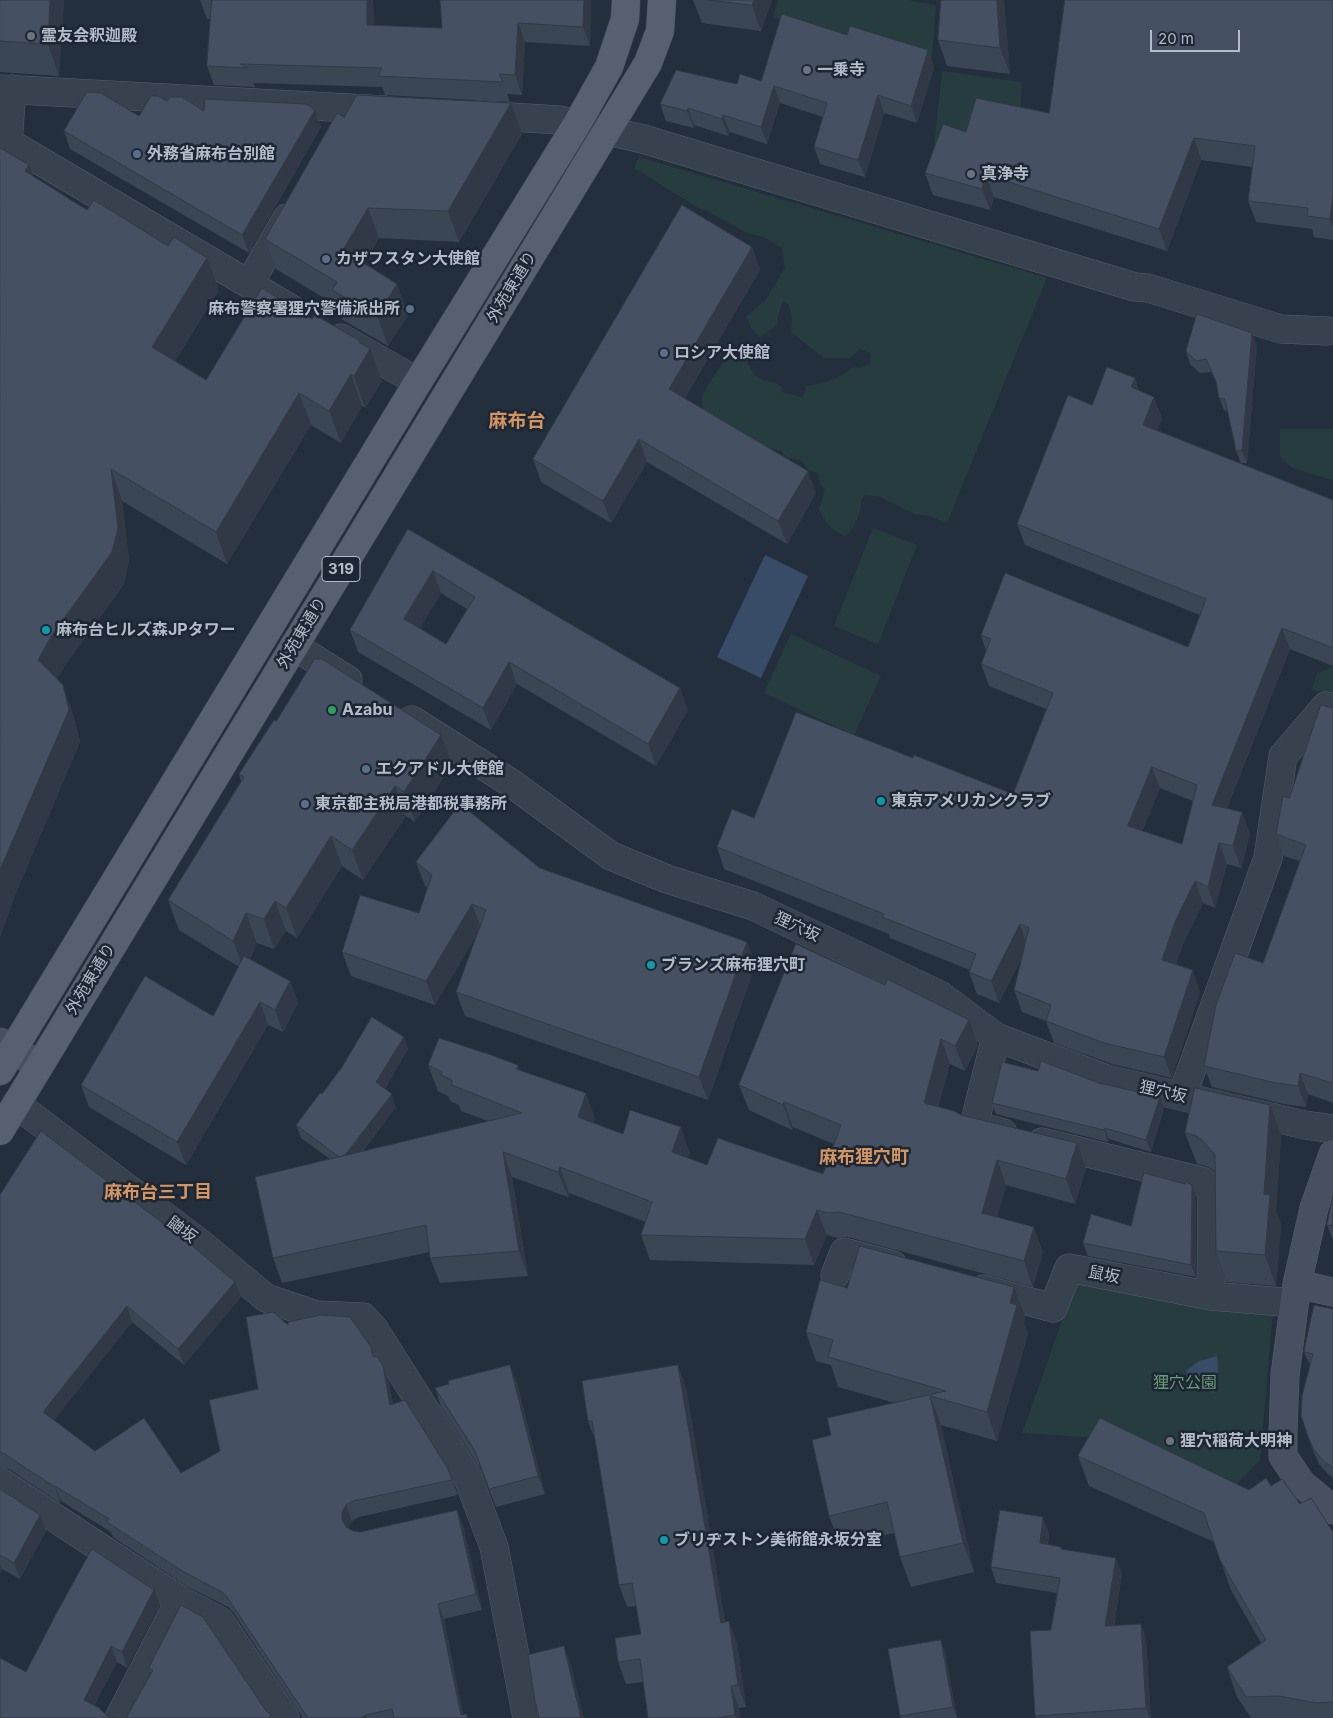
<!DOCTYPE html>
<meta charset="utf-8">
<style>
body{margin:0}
#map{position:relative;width:1333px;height:1718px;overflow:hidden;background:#242f3e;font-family:Inter,sans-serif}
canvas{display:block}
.scale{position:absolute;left:1150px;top:30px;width:90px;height:22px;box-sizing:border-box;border:2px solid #b4bcc9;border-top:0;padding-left:6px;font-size:15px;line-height:18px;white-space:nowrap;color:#b4bcc9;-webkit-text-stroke:4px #1d2633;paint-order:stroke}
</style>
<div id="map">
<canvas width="1333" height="1718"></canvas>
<div class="scale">20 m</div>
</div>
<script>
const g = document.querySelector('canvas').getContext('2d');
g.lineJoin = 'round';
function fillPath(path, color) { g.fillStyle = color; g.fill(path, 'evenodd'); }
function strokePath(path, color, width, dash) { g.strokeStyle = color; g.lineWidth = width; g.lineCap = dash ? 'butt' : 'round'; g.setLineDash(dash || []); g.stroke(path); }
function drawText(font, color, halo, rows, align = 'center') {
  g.font = font + ' Inter,"Noto Sans JP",sans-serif'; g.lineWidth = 5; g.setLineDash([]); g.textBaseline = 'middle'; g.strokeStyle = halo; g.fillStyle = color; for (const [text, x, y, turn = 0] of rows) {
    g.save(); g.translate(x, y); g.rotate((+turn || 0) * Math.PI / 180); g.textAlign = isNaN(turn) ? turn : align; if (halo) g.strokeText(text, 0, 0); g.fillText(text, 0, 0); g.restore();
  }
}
fillPath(new Path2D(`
 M778,0h129l29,5 -4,54 -83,-24 -76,-18z
 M942,71l80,11 -2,38 -90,64z
 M639,157l408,121 -100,245 -17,-7 -16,-2 -33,-17 -16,-2 -4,5c0,14 -5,25 -15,36 -16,-6 -18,-11 -27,-26l6,-21 -5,-5 -2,-11 -10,-3 -6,-9 -16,-4 -5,-6 -15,-4 -10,-7 -9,-1 -43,-26 -3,-15 8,-15 14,-21 14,-4 3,-6 5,2c3,12 8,23 21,27 7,1 10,1 15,5l1,6 21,5 3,-11c14,-1 37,-9 47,-19l7,1 10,-4 1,-11 -11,-4 -10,9h-26l-33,-26 1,-12 -3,-15 -6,-4 -4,12 -2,12 -16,12 -9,-8 -6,-12 19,-17 20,-32 -3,-20 -18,-11 -17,-4 -40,-22 -7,-2 -66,-41z
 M1280,429h53v51l-41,-12 -12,-12z
 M873,528l44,17 -39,99 -44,-18z
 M791,634l90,42 -27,59 -90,-42z
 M1333,666v28l-22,-4 6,-16z
 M1076,1282l197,29 -13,149 -30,31 -119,-52 -89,-6z`), '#263c3f');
fillPath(new Path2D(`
 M765,555l43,21 -47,102 -44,-21z
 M1217,1356c2,13 1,24 -3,37l-18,-9 -10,-13 13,-10z`), '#394c67');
const street = new Path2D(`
 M0,89l385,21
 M12,89l-4,53 285,168
 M478,115l81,5 84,19 492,148 13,1 133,41 46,2
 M249,284l38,-66
 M341,338l77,44
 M294,646l54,34
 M412,720l99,63 100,73 56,23 86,27 187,89 56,42 111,42 198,46 28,4
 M996,1037l-22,88 29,8
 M1182,1096l86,-238 15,-102 43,-50 7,1
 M16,1104l189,143 61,51 50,17 47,2 11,12 94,149 26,69 33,171
 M1042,1142l160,39 10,10 -1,105 83,7
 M835,1275l9,-23 49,13
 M983,1289l70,19 16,-40 142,28
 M0,1482l180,118 40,21 65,97
 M119,1718l61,-118`);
const secondary = new Path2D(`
 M0,1042l39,23
 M1333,1154l-19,54 -17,76 -12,91 -2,57v24l18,27 32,27
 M1297,1284l36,8`);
const primary = new Path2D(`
 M0,1071l418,-689 159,-258 32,-57 16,-48 1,-19
 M0,1131l648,-1068 12,-32 2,-31`);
strokePath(street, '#565f6c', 29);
strokePath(secondary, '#565f6c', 29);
strokePath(primary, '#414a57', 29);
strokePath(street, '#38414e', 28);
strokePath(secondary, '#465061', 28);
strokePath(primary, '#56606e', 28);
fillPath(new Path2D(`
 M0,0h64l-5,76 -59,-4z
 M200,0h173l1,25 68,3 149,-28 -1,46 -65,-4 -3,53 -15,-1 3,8 -125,-7 -3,-8 -129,-4 2,4 -41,-2 -7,-19 3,-47h-3z
 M693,0h79l-11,31 -59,-8z
 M1004,0l6,74 -63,-8 -9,-26z
 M1333,0v240l-19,-3 -2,-8 -56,-7 -8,-21 4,-34 -51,-7 -34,91 -173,-54 -4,13 -57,-15 -8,-22 41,-41 83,-19z
 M847,35l81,15 6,17 -17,56 -33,-10 -19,64 -45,-13 -6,-17 9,-30 -43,-14 -13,41 -37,-12 -2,4 -34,-11v3l-28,-7 -6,-17 77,-20 24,-3z
 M167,101l37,10 111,-1 6,17 -72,126 -179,-104 -6,-18 75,-15z
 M344,117l178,17 -63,108 -80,-4 -15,26 33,20 11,31 -20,31 -45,-26 -4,-13 -63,-38 -11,-30z
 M33,176l54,34 81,36 39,12 12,32 -44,71 31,19 106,-61 48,22 22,40 -17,27 -3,-2 -21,37 -30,-18 -84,139 -105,-63 7,59 -5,24 -60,83 -7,12 17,38 6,25 -65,153 -15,42z
 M752,247l8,23 -75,128 131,95 -29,51 -140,-82 -36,61 -70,-41 -8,-23z
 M1257,345l-10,118h-6l-5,-12 -8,-40 -4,-1 -5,-12 -2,-13 -6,-13 -11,1 -10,-9 -4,-13z
 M1135,378l4,13 23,27 -5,12 176,70v166l-43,-17 -63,159 15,4 8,22 -9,34 -14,-4 -12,44 -12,-5 -20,41 -7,20 24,28 -28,86 -60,-14 -58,-21 -8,-22 -24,-9 -8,-22 8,-33 -23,46 -22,-9 -8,-22 1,-2 -80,-32 -1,-4 -165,-65 -7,-22 37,-29 159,-60 100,36 33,-85 -57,-23 -8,-22 5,-13 -5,-16 207,12 12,-32 -175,-70 -8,-21 75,-119zM1160,788l33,13 -11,43 -40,-13z
 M408,529l280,181 -32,56 -139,-82 -26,46 -133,-78 -8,-22zM441,593l26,16 -21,35 -26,-16z
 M1333,708v395l-25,-9 -2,13 -22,-3 -72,-17 -8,-21 59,-103 37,-102 -16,-5 -8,-22 13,-36z
 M276,721l165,14 11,29 -37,58 -9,-6 -43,64 -21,-14 -45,72 -11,-7 -12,18 -17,-6 -7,16 40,22 8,22 -15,29 -15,-7 -82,140 -97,-58 -8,-22 132,-69 26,-49 -60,-37 -11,-30 73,-119 -2,-7z
 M416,862l124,6 207,74 8,24 -47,134 -243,-84 -9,-24 21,-58 -42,71 -84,-29 -9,-24 77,-39 9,-25 -3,-2z
 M796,944l182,101 -13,26 -15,-7 -12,43 23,8 116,28 9,26 -11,35 -69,-19 -9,32 46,35 -10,35 -185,-50 -10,1 -11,-3 -13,30 -164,-5 -9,-25 5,-13 -77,-29 -1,4 -56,-20 16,99 -88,7 -10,-25v-6l-148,31 -9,-25 57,-99 -29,-21 -5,-13 26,-31 82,-57 4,12 -23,40 11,18 -33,44 125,-30 -27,-10 -2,-6 -9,-4 -2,-5 -10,-5 -10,-26h90l1,5 76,48 -2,5 30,11 67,19 -2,5 19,7 116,9 11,-30 -41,-17 -1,3 -43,-20 -10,-25z
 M992,1103l172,5 -13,44 -42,-13 -1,3 -112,-28z
 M1185,1133l96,3 -5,75 5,14 -5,61 -49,-4 -11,-31v-78l-3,-3 -7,-4 -9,-2z
 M1185,1184l7,1 4,12v80l-108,-21 -5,-13 48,-17z
 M0,1195l241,102 -57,68 -52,-43 -78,98 41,31 86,22 39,-22 38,-62 30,-64 87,31 14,26 4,22 55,65 10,26 -99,22 -7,4 -4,7 5,3 7,1 97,-22 6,16 19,84 -38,9 19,96 4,-1 1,4h-165l-70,-106 -5,-5 -40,-20 -75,-50 -2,-5 -50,-31 -1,2 -51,-34 -9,-2z
 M1333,1196v44l-6,-15z
 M847,1288l178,29 -1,6 4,11 -31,107 -56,-16 33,147 -63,15 -11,-30 -6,-24 -54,12 -11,-29 2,-81 64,-32 -57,-16 -7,-22 -15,-4 -10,-29z
 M1333,1309v169l-4,-3 -10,-11 -7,-16 -5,-14 3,-69 -6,-13z
 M517,1383l28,111 -49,13 -15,-37 -40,-63 -6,-19z
 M686,1387l39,235 12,21 9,64 -7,1 1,10h-92l-5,-36 -17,2 -8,-22 23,-28 -5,-28 -9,1 -8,-22 -24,-145 -7,-19z
 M1078,1456l171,34 22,-4 29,18 33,28v186h-82l-14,-21 -10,-30 34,-24 -30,-53 -17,-48 -125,-56z
 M0,1489l40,26 6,16 -26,48 -18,-10 -2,4z
 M1049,1533l-1,11 14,5 60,25 -8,52 27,-2 5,16 5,78h-115l-1,-2 22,-123 -61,-10 -5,-16z
 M160,1605l-33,63 -10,-6 -23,44 13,10 -107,2 26,-46z
 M945,1652l12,66h-56l-1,-2z`), '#3b4654');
fillPath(new Path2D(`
 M50,0h14l-5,76 -11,-32z
 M367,0h6l1,44 -7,-19z
 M584,0h7l-1,46 -7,-19z
 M754,0h18l-11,31 -9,-26z
 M997,0h7l6,74 -10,-26z
 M518,23l7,19 -3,53 -7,-20z
 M928,50l6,17 -17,56 -6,-17z
 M774,86l6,17 -13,41 -6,-17z
 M878,95l6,18 -19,64 -7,-17z
 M511,103l11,31 -63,108 -11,-31z
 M688,108l6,17v3l-7,-17z
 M315,110l6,17 -72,126 -7,-18z
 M723,115l7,17 -2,4 -6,-17z
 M1194,138l7,22 -34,91 -8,-22z
 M29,165l11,32 -15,-26z
 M986,175l8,22 -4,13 -8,-21z
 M1333,195v33l-3,-9z
 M368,208l11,30 -25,43 -11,-31z
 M752,247l8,23 -83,141 -8,-22z
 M207,258l12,32 -55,89 -12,-32z
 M397,284l11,31 -20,31 -11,-30z
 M1252,333l5,12 -10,118 -5,-13z
 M360,341l6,15 4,-7 12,32 -17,27 -11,-32z
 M351,374l11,32 -21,37 -12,-32z
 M1135,378l7,21 -11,-12z
 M299,393l12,32 -84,139 -11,-32z
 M1154,397l8,21 -11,28 -8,-21z
 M639,439l8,23 -36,61 -8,-22z
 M111,469l11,32 7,59 -5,24 -60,83 -14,25 -12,-32z
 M808,471l8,22 -29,51 -9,-23z
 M433,571l8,22 -29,48 -8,-22z
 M1282,628l8,21 -70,177 -8,-21z
 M509,662l8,22 -26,46 -8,-22z
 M63,685l11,32 6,25 -65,153 -15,42v-66z
 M680,688l8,22 -32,56 -8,-22z
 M441,735l11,29 -37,58 -11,-30z
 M1152,767l8,21 -24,60 -8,-22z
 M395,786l11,30 -43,64 -11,-30z
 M1242,812l8,22 -9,34 -8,-22z
 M331,836l11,30 -45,72 -11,-30z
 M1219,843l8,21 -12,44 -7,-21z
 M1195,881l8,22 -20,41 -13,37 -8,-21 13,-38z
 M275,901l11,30 -12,18 -10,-30z
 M472,904l9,24 -46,77 -9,-24z
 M246,913l11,30 -13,27 -11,-29z
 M1020,924l7,22 -28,57 -8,-22z
 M747,942l8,24 -47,134 -9,-23z
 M1193,970l7,22 -28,86 -8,-21z
 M290,981l8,22 -15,29 -8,-22z
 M260,1002l8,23 -82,140 -9,-23z
 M969,1020l9,25 -13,26 -10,-25z
 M404,1037l4,12 -27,46 -5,-13z
 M941,1039l9,25 -17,64 -9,-25z
 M1300,1073l8,21 -2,13 -8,-21z
 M586,1093l9,25 -8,24 -9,-25z
 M392,1094l4,13 -49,64 -4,-12z
 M1160,1097l4,11 -13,44 -5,-12z
 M784,1102l9,25 -1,3 -9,-25z
 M1270,1105l11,31 -5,75 5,14 -5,61 -11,-31 -1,-61z
 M681,1127l9,26 -9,25 -9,-26z
 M1105,1128l4,11 -1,3 -4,-12z
 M1077,1143l9,26 -11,35 -9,-25z
 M503,1152l9,25 16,99 -9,-25z
 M997,1160l9,25 -14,53 -10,-25z
 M560,1167l9,26 -1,4 -10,-25z
 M1192,1185l4,12v80l-5,-12z
 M817,1210l10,25 -13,30 -9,-26z
 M1034,1227l9,25 -10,35 -9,-26z
 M235,1282l6,15 -57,68 -6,-16z
 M1014,1287l11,30 -1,6 4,11 -31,107 -10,-29 23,-109z
 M127,1306l5,16 -83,105 -6,-15z
 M510,1365l7,18 28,111 -7,-18z
 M678,1365l8,22 43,258 -8,-22z
 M383,1366l6,16 7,38 -6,-15z
 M930,1396l11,29 33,147 -11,-29z
 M55,1486l6,15 -1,2 -5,-16z
 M346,1505l6,16 -4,7v7l-6,-16v-7z
 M457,1510l6,16 19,84 -6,-16z
 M40,1515l6,16 -26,48 -6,-16z
 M1043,1517l6,16 -4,26 -5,-16z
 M1116,1558l6,16 -11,68 -6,-16z
 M0,1564l2,5 -2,4z
 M154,1590l6,15 -33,63 -5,-16z
 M438,1604l6,15 20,99 -3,-3z
 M729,1621l8,22 9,64 -8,-22z
 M1141,1624l5,16 5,78h-1l-4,-10z
 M941,1640l4,12 12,66 -4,-11z
 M111,1646l6,16 -28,53 -5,-15z
 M564,1646l7,19 13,53h-3z
 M731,1686l8,22 1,10h-4l-1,-3z
 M366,1715l1,3h-7z`), '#303945');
const building = new Path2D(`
 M0,0h50l-2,44 -48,-3z
 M212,0h155v25l75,3 -2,-28h144l-1,27 -65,-4 -3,52 -16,-1 4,8 -125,-6 4,-8 -142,-4 8,4 -41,-2z
 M709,0h45l-2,5z
 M941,0h56l3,48 -62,-8z
 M1065,0h268v195l-3,24 -23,-3 1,-8 -60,-7 7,-55 -61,-8 -35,91 -173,-54 -4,14 -57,-16 18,-49 23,8 10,-34 73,15z
 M782,14l65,21 3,-9 78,24 -17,56 -33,-11 -20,65 -44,-13 13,-44 -53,-17 -13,41 -38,-12 -1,4 -34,-11 -1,3 -27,-7 16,-34 61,14 3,-10 21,7z
 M87,92l14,1 38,23 12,-20h7l9,5 2,-4h13l22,14 1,-12 101,5 9,6 -73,125 -178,-104z
 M357,95l154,8 -63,108 -80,-3 -25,42 54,34 -20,32 -45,-26 5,-8 -72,-43 72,-126 7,4z
 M0,148l29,17 -4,6 62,39 7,-10 74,46 6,-9 33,21 -55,89 54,33 56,-92 50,31 3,-4 45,26 -1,1 11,7 -16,27 -3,-2 -22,37 -30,-18 -83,139 -105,-63 7,59 -6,24 -60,83 -14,25 25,25 6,25 -66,153 -3,8z
 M682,205l70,42 -83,142 139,82 -30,50 -139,-82 -36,62 -70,-42z
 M1197,314l55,19 -10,117 -6,1 -11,-52 -6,-1 -3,-17 -10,-22 -10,2 -10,-10z
 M1107,367l28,11 -4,9 23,10 -11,28 190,75v148l-51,-20 -70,177 30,7 -9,34 -14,-3 -11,44 -13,-6 -20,41 -13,38 31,10 -29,87 -60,-14 -58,-22 5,-16 -37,-15 15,-62 -9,-4 -29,57 -22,-9 7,-18 -94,-37 2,-3 -167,-67 15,-38 22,9 42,-106 117,46 1,-3 99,39 40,-101 -72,-29 10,-25 -10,-4 24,-62 183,74 18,-48 -189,-75 51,-129 24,10zM1152,767l45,18 -15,59 -54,-18z
 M408,529l272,159 -32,56 -139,-82 -26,46 -133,-78zM433,571l42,26 -29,47 -42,-25z
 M315,659h7l119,76 -37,57 -9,-6 -43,64 -21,-14 -45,72 -11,-7 -11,18 -18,-6 -13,28 -65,-41 76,-123 -5,-3 35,-54 2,1z
 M1321,705l12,3v372l-1,3 -32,-10 -2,13 -22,-3 -72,-17 12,-61 19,-52 28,10 43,-118 -30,-11 7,-38 6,2z
 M460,804l80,64 207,74 -48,135 -243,-85 30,-82 -14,-6 -46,77 -84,-29 18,-57 59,18 13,-38 -16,-13z
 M796,944l89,41 2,-6 82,41 -14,26 -14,-7 -17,64 30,8 7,4 116,28 -11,36 -69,-19 -15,53 52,14 -10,34 -185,-49 -11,1 -11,-3 -12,29 -164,-4 11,-33 -92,-35 -2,5 -55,-20 16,99 -89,7 -4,-33 -153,33 -18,-81 267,-64 -70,-28v-5l-11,-5 1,-3 -14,-7 11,-27 52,17 27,10 -2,4 70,24 -8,24 45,17 7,-24 51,17 -9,25 35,13 11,-27 105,36 18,-49 -57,-23 -1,3 -44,-20z
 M244,956l46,25 -15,29 -15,-8 -83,140 -96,-57 64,-109 68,40z
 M372,1017l32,20 -28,45 16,12 -47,61 -6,2 -43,-32 24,-32 2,1 20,-27z
 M1041,1061l58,22 61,14 -14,43 -41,-12 -1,2 -112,-27 10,-41 36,9z
 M1195,1088l75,17 -6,89 6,1 -5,60 -49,-4 -1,-96 -13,-15 -7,-5 -10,-2z
 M41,1131l148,112 46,39 -57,67 -51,-43 -84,106 52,39 49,-33 37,55 39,-22 -11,-51 49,-11 -12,-72 27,-5 15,13v-3l33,-7 29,2 21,30 2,10 4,-1 6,10 7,39 15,-5 43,69 4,11 -99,21 -7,4 -4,7v7l4,8 7,4 7,1 97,-22 19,84 -38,10 23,111 6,-1v4h-73l-2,-9 -26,6 -6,3h-52l-81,-121 -5,-5 -40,-21 -75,-49 2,-3 -54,-33v1l-52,-34 -3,-1v-257z
 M1144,1173l41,11 1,-2 6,3 -1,80 -108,-22 8,-29 40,12z
 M1333,1196v30l-6,-1z
 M860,1246l154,41 -4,16 7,2 -30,107 -57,-16 33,147 -63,14 -13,-55 -58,14 -17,-76 19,-5 -4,-17 119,-27 -118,-34 5,-17 -27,-8 14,-52 27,8z
 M1314,1305l19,4v159l-9,-7 -10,-11 -7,-16 -6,-19 1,-19 11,-42 -9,-2z
 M510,1365l28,111 -49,13 -14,-38 -40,-63 14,-4 -1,-3z
 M678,1365l43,258 8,-2 9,64 -7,1 4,29 -18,3h-69l-8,-59 -22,3 -3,-24 26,-4 -9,-51 -13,2 -27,-164h-4l-6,-40z
 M1100,1418l149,72 17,-12 5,8 11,-7 18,25 11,-6 22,34v170l-17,1 -37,-7 -33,1 -19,-30 39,-27 -46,-80 -16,-47 -126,-57z
 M0,1489l40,26 -26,48 -14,-8z
 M1000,1510l43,7 -3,26 21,4v2l55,9 -11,68 36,-2 5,84 -111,8 -5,-85 21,-1 9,-52 -69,-11z
 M92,1549l62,41 -32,62 -11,-6 -27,54 15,8 8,8 9,2h-116v-60l26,14 30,-58z
 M181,1605l22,12 63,94 5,4 -2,3h-143l27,-48 -4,-2z
 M941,1640l12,67 -53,9 -12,-67z
 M564,1646l17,72h-42l-4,-17 -7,-46z`);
fillPath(building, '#455162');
strokePath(building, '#303945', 1);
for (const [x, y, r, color] of [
 [31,36,5,"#6b7280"],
 [807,70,5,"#6b7280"],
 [137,154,5,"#5c6f8a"],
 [971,174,5,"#6b7280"],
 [326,259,5,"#5c6f8a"],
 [410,309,5,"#5c6f8a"],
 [664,353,5,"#5c6f8a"],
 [46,630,5,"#0f9aa8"],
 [332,710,5,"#2e9e5b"],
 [366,769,5,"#5c6f8a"],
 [881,801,5,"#0f9aa8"],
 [305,804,5,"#5c6f8a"],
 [651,965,5,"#0f9aa8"],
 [1170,1441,5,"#6b7280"],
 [664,1540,5,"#0f9aa8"]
]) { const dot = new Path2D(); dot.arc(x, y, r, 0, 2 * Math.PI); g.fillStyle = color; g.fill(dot); strokePath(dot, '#1d2633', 2); }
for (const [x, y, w] of [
 [341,569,38]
]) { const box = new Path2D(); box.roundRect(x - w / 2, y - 12.5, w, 25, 4); g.fillStyle = '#1d2633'; g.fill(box); strokePath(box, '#b4bcc9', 1); }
drawText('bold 15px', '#b4bcc9', null, [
 ["319",341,569]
]);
drawText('bold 16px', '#b4bcc9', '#1d2633', [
 ["霊友会釈迦殿",41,36],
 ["一乗寺",817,70],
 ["外務省麻布台別館",147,154],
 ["真浄寺",981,174],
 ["カザフスタン大使館",336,259],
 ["麻布警察署狸穴警備派出所",400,309,"right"],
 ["ロシア大使館",674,353],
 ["麻布台ヒルズ森JPタワー",56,630],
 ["Azabu",342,710],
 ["エクアドル大使館",376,769],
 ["東京アメリカンクラブ",891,801],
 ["東京都主税局港都税事務所",315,804],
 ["ブランズ麻布狸穴町",661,965],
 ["狸穴稲荷大明神",1180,1441],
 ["ブリヂストン美術館永坂分室",674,1540]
], 'left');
drawText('16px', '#b4bcc9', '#1d2633', [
 ["外苑東通り",512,287,-59],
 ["外苑東通り",302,633,-59],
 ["狸穴坂",797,927,25],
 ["外苑東通り",91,979,-59],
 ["狸穴坂",1163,1092,13],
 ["鼬坂",182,1230,37],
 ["鼠坂",1104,1275,11]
]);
drawText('16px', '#6b9a76', '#1d2633', [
 ["狸穴公園",1185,1383]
]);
drawText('bold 18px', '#d59563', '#1d2633', [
 ["麻布狸穴町",864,1158],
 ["麻布台三丁目",158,1193]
]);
drawText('bold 19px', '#d59563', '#1d2633', [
 ["麻布台",517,421]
]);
</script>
